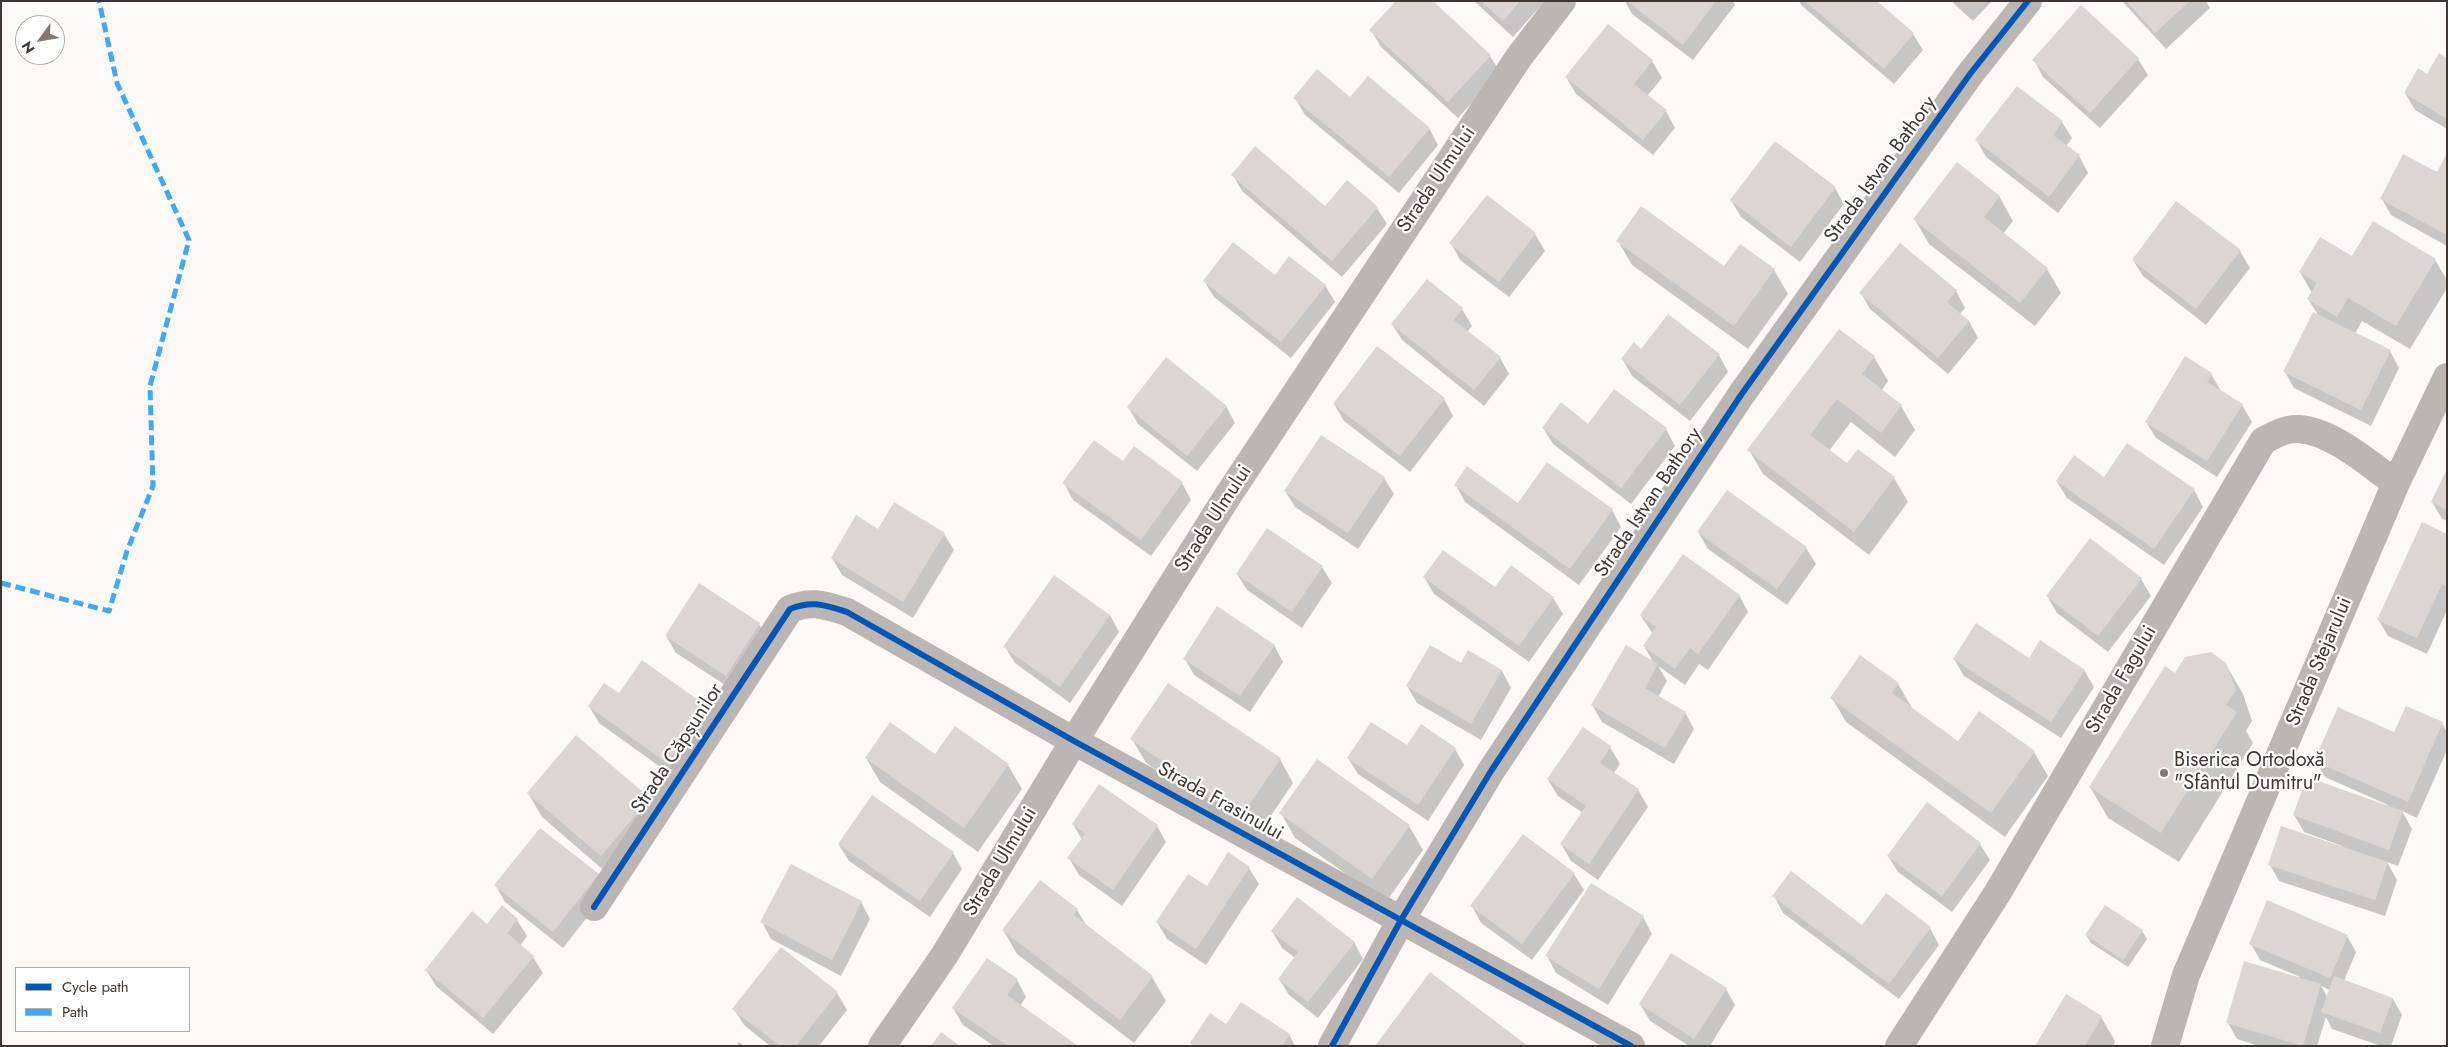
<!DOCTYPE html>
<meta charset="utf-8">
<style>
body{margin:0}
#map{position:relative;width:2448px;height:1047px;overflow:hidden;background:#fbf8f6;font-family:Jost,sans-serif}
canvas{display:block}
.frame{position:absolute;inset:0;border:2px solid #413530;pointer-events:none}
.legend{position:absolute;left:15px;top:967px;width:175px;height:65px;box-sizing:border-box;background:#fff;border:1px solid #b3aeac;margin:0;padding:6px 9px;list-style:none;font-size:15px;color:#413530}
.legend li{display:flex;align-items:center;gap:10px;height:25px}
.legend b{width:25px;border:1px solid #b3aeac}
.north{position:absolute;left:15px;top:15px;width:50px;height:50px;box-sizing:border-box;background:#fff;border:1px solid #b3aeac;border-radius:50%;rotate:238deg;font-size:14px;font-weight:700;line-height:20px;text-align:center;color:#413530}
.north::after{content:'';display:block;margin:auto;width:18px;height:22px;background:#827975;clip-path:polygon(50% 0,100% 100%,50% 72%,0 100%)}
</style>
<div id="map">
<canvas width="2448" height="1047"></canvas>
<div class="frame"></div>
<ul class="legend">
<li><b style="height:6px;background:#0057b8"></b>Cycle path</li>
<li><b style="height:6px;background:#3fa9f5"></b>Path</li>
</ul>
<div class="north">N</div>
</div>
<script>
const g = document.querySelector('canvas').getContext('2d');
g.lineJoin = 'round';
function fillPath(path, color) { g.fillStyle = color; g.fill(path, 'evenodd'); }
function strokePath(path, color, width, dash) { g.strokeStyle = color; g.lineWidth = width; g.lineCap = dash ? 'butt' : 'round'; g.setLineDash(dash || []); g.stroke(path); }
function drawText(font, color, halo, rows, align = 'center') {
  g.font = font + ' Jost,sans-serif'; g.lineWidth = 4.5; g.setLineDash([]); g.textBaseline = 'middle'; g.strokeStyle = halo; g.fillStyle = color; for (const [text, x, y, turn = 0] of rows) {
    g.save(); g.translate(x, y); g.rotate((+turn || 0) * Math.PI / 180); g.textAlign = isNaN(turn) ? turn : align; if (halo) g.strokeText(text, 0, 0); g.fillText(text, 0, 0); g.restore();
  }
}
fillPath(new Path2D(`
 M1474,1h71l-32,36z
 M1625,1h108l2,4 -42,55 -61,-46z
 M1799,1h76l38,33 10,16 -29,34 -92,-78z
 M1951,1h41l-19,20z
 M2122,1h84l4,7 -44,41z
 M1371,30l119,26 10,16 -42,46 -77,-71z
 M2138,59l10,16 -48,53 -57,-51 -9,-17z
 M2447,59v70l-32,-19 -10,-17z
 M1652,61l10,17 -15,18 19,15 9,17 -22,27 -77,-61 -10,-17z
 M1295,98l55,1 79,29 9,17 -39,48 -94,-78z
 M2062,122l10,16 -6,8 13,10 9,17 -30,40 -72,-56 -9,-16z
 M2447,156v90l-56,-31 -9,-16 55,-25z
 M1233,175l92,33h52l10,16 -45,53 -100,-86z
 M1835,188l9,16 -44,58 -59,-45 -10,-17z
 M1487,196l48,38 10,17 -36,46 -49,-37 -9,-17z
 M1999,196l14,25 -10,13 44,35 14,24 -26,33 -106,-82 -14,-24z
 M2177,202l63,49 10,17 -44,57 -63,-49 -10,-16z
 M1618,241l106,27 50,2 14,24 -40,55 -116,-84z
 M2435,260l12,20v8l-37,61 -48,-28 -7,13 35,17 9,17 -28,58 -77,-38 -9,-16 33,-57 -10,-16 4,-6 -12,-21z
 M1275,277l50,8 10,17 -44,56 -77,-61 -10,-16z
 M1956,291l9,17 -5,6 9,7 9,17 -30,36 -78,-65 -9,-16z
 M1462,309l10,17 -5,6 33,26 9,16 -25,32 -82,-66 -10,-16z
 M1839,331l35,26 14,24 -7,10 20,15 14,24 -20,27 -44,-35 -22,29 19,14 10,-14 36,27 14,24 -39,53 -106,-81 -14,-24z
 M1642,350l77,5 9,17 -38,49 -58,-45 -9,-16z
 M2211,374l10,17 21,14 10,17 -35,55 -61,-39 -10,-16z
 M1444,399l9,17 -43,56 -66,-51 -10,-17z
 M1226,406l9,17 -38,48 -59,-47 -10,-17z
 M1543,428l123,1 9,17 -44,58 -78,-60z
 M1124,463l58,20 9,17 -40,56 -78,-56 -9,-17z
 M2447,472v49l-5,-2 -10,-17z
 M1384,478l10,16 -36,55 -63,-42 -10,-16z
 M2057,482l137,8 9,17 -39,58 -97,-67z
 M1456,485l62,20 94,5 9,17 -42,58 -114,-83z
 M879,531l65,3 10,16 -41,68 -71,-43 -10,-17z
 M1698,532l108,16 10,16 -29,41 -79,-56z
 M2447,535v75l-20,44 -39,-18 -10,-17z
 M1322,567l10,16 -30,45 -55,-38 -10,-16z
 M1424,577l129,21 10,16 -34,48 -95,-68z
 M2141,579l10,17 -43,56 -51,-39 -10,-17z
 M1739,595l9,17 -40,58 -9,-6 -14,21 -27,-19 9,15 -9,16 27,15 9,17 -20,35 -72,-42 -10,-17 61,-43 -9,-16 9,-12 -12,-18z
 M1110,615l9,17 -49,71 -55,-40 -10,-16z
 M759,624l10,17 -33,51 -60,-39 -10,-17z
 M1274,645l9,17 -33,50 -56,-37 -9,-16z
 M1954,659l75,1 55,10 10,17 -33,51 -97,-62z
 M2225,663l18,31 9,27 -6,10 7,12 -74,119 -71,-44 -18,-31 86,-112z
 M1461,665l41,6 9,17 -30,52 -64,-37 -10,-17z
 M1898,684l14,24 46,35 22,-30 54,39 14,24 -43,61 -159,-115 -14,-24z
 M589,706l118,2 9,16 -39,55 -78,-56z
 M2442,723l5,9v18l-30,68 -15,-7 10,18 -14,37 -11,-4 10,18 -12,36 -106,-35 -9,-16 71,-17 1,-2 -38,-14 -10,-17 93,-8 1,-2 -63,-28 -9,-16 79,-27z
 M1583,729l27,18 10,17 -6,9 24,17 10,17 -50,73 -27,-19 -10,-17 22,-31 -25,-17 -10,-16z
 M1132,739l148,20 13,24 -37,55 -110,-75z
 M1407,747l48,2 9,16 -36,56 -70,-47 -10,-16z
 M936,756l72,9 14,24 -44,63 -98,-70 -14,-24z
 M528,793l121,6 -34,81 -73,-63z
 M1927,804l53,40 10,16 -38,52 -54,-40 -10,-16z
 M1281,813l128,13 14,24 -37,52 -91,-64z
 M1073,824l84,2 9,16 -44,64 -43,-31 -10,-17 13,-18z
 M839,845l114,8 9,16 -32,48 -81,-56z
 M1249,868l10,16 -53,81 -39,-26 -10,-17 50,-35z
 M1574,874l10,16 -52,70 -51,-37 -9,-17z
 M598,875l9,17 -44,56 -58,-46 -9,-16z
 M1774,896l88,31 68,1 9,17 -40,54 -116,-86z
 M861,902l9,17 -29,57 -70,-37 -9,-17z
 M502,907l15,13 10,16 -7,10 13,11 10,16 -50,61 -57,-48 -10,-16 61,-45z
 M1077,910l11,18 64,49 14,24 -32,42 -117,-89 -14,-24z
 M1643,917l9,17 -44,71 -52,-32 -9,-17z
 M1272,931l82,11 9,17 -45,59 -29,-23 -10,-16 16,-21 -13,-10z
 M2142,931l5,8 -19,28 -37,-24 -5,-8z
 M2347,936l9,16 -12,29 49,18 9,16 -11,31h-10l-49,-17 -6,-12 -9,29h-58l-22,-7 -9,-16 72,-46 -40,-17 -9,-16zM2321,986l9,4 -2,8z
 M781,949l56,44 10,17 -28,36h-49l-26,-21 -10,-16z
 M1017,980l9,17 -6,9 56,40h-82l-31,-21 -10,-17z
 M1726,989l9,16 -25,41h-21l-39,-25 -10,-17z
 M2066,996l35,21 14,24 -2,5h-76z
 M1226,1026l63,8 6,12h-102l-2,-3z
 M739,1042l5,4h-7z`), '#0003');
fillPath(new Path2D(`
 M1396,1h37l58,54 -43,47 -79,-72z
 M1481,1h39l-17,20z
 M1627,1h89l-33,44z
 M1805,1h72l37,32 -30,36z
 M2126,1h64l-35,32z
 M2081,5l58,53 -49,55 -58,-53z
 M1608,24l45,36 -19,24 33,26 -24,30 -78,-63z
 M2439,53l8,5v61l-43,-26 14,-25 9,6z
 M1317,69l33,28 18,-21 62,52 -41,49 -96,-79z
 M2017,86l46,35 -10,14 27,20 -31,42 -74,-57z
 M1775,141l61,46 -45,60 -61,-47z
 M1255,146l70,60 22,-26 31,27 -46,54 -101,-86z
 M2447,153v82l-67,-36 23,-45 34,18z
 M1957,162l43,34 -16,21 64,51 -28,35 -107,-84z
 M1487,195l49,38 -37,49 -50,-39z
 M2176,201l65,49 -45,59 -64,-49z
 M1641,206l83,60 16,-22 35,25 -41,57 -118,-85z
 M2373,221l63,38 -40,67 -48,-28 -11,19 -30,-18 10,-16 -18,-11 21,-35 32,19z
 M1233,242l42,33 14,-19 37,29 -45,57 -78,-61z
 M1900,243l57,47 -10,12 22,19 -31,37 -79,-65z
 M1427,279l36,29 -9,12 47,37 -27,33 -83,-66z
 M2313,312l78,38 -30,60 -78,-38z
 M1668,314l52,40 -40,51 -59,-46 13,-17 7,7z
 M1839,329l36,27 -13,18 40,31 -21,28 -44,-34 -27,36 37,28 11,-14 37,28 -41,55 -107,-82z
 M1377,346l68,52 -45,58 -67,-52z
 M2185,356l27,17 -5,9 36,22 -36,57 -62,-39z
 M1166,357l61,49 -40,50 -60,-49z
 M1614,389l53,39 -46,60 -79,-60 19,-26 27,22z
 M1321,435l64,42 -37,56 -64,-42z
 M1094,440l29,21 11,-15 49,36 -42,58 -79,-57z
 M2127,443l68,46 -41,60 -98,-68 18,-26 30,22z
 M1547,462l66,47 -43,60 -116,-84 13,-19 51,37z
 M2447,469v41l-16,-8z
 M1727,490l80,57 -30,42 -80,-57z
 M894,502l51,31 -42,69 -72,-44 25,-43 22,14z
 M2422,522l25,12v52l-5,-2 -25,54 -40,-18z
 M1267,528l56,38 -31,46 -56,-38z
 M2090,538l52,40 -44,58 -52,-40z
 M1443,550l52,37 16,-22 43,32 -35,49 -96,-69z
 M1683,554l57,41 -42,59 -8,-6 -15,21 -32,-23 13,-19 -16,-12z
 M1054,575l56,40 -50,72 -57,-40z
 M699,583l61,40 -34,53 -61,-40z
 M1217,606l58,39 -35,51 -57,-37z
 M1976,623l53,35 11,-18 45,30 -34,52 -98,-63z
 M1430,645l31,18 7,-13 34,20 -31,54 -65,-38z
 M1626,645l32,19 -13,24 41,24 -21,36 -74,-43z
 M2211,652l15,11 10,27 -10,15 11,7 -76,121 -72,-46 76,-121 10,7 10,-16z
 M1860,655l39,28 -7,10 66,48 21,-30 56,40 -44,62 -161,-115z
 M642,660l66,47 -41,56 -79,-57 16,-23 15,10z
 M1168,683l113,75 -39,57 -112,-76z
 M2406,706l37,16 -35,80 -94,-41 24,-54 56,25z
 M890,722l45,32 20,-28 54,38 -45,64 -99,-70z
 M1371,722l36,23 14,-21 35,24 -38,57 -71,-47z
 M1583,727l28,19 -11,17 39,26 -50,75 -29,-20 26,-38 -39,-27z
 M576,735l74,63 -49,58 -74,-63z
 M1317,759l93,66 -38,54 -93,-66z
 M2307,777l96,34 -14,39 -96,-35z
 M1099,784l59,41 -45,65 -46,-32 18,-24 -13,-10z
 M872,795l82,57 -34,49 -82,-57z
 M1927,802l54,41 -39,53 -55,-40z
 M2281,826l107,36 -13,38 -107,-35z
 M540,828l59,46 -46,58 -59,-47z
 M1523,834l52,39 -53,71 -52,-38z
 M1228,852l22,15 -54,82 -40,-27 32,-48 19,12z
 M791,864l71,37 -30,59 -72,-38z
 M1791,871l71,54 24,-32 45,34 -42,57 -117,-88z
 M1040,880l38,29 -4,6 79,61 -33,44 -118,-90z
 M1591,883l53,33 -45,73 -54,-33z
 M1297,897l58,45 -47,60 -30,-23 20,-27 -27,-21z
 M2267,900l81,35 -18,43 -81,-34z
 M502,905l16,14 -11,14 27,23 -51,62 -58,-48 47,-59 15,13z
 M2105,905l38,25 -20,30 -38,-25z
 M781,947l57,45 -42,54h-16l-48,-37z
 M1671,953l56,35 -33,51 -55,-35z
 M987,958l31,21 -11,16 71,51h-70l-56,-38z
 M2244,961l77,23 -18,62 -77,-23z
 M1430,972l98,74h-153z
 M2334,976l59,22 -13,35 -59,-21z
 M2066,994l36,22 -17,30h-50z
 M1241,1002l49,32 -8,12h-88l-4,-3 20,-30 16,11z
 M941,1032l19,14h-29z`), '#dcd5d1');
strokePath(new Path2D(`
 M594,907l196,-298c22,-9 34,-4 57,3l227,129 557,305
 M882,1046l62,-90 130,-215 153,-244 292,-440 43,-56
 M1332,1046l69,-126 90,-149 250,-376 229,-321 58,-73
 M1899,1046l99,-154 265,-451c11,-6 23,-13 36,-12 33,2 71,36 97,54
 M2165,1046l21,-71 210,-492 51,-106`), '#bcb6b3', 28);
strokePath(new Path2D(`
 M1,583l108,28 18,-60 26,-65 -3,-100 39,-146 -72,-157 -18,-82`), '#3fa9f5', 5, [10, 5]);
strokePath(new Path2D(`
 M594,907l196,-298c22,-9 34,-4 57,3l227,129 557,305
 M1332,1046l69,-126 90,-149 250,-376 229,-321 58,-73`), '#0057b8', 6);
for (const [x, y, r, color] of [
 [2164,773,5,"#827975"]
]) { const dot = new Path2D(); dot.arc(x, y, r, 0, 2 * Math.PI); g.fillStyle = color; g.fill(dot); strokePath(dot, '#fff', 2); }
drawText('20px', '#413530', '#fff', [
 ["Strada Istvan Bathory",1881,170,-54],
 ["Strada Ulmului",1437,180,-56],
 ["Strada Istvan Bathory",1649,503,-56],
 ["Strada Ulmului",1214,519,-57],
 ["Strada Stejarului",2320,662,-67],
 ["Strada Fagului",2122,680,-60],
 ["Strada Căpșunilor",678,749,-57],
 ["Strada Frasinului",1220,802,29],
 ["Strada Ulmului",1001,862,-59]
]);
drawText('20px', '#413530', '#fff', [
 ["Biserica Ortodoxă",2174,761],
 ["\"Sfântul Dumitru\"",2174,784]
], 'left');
</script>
